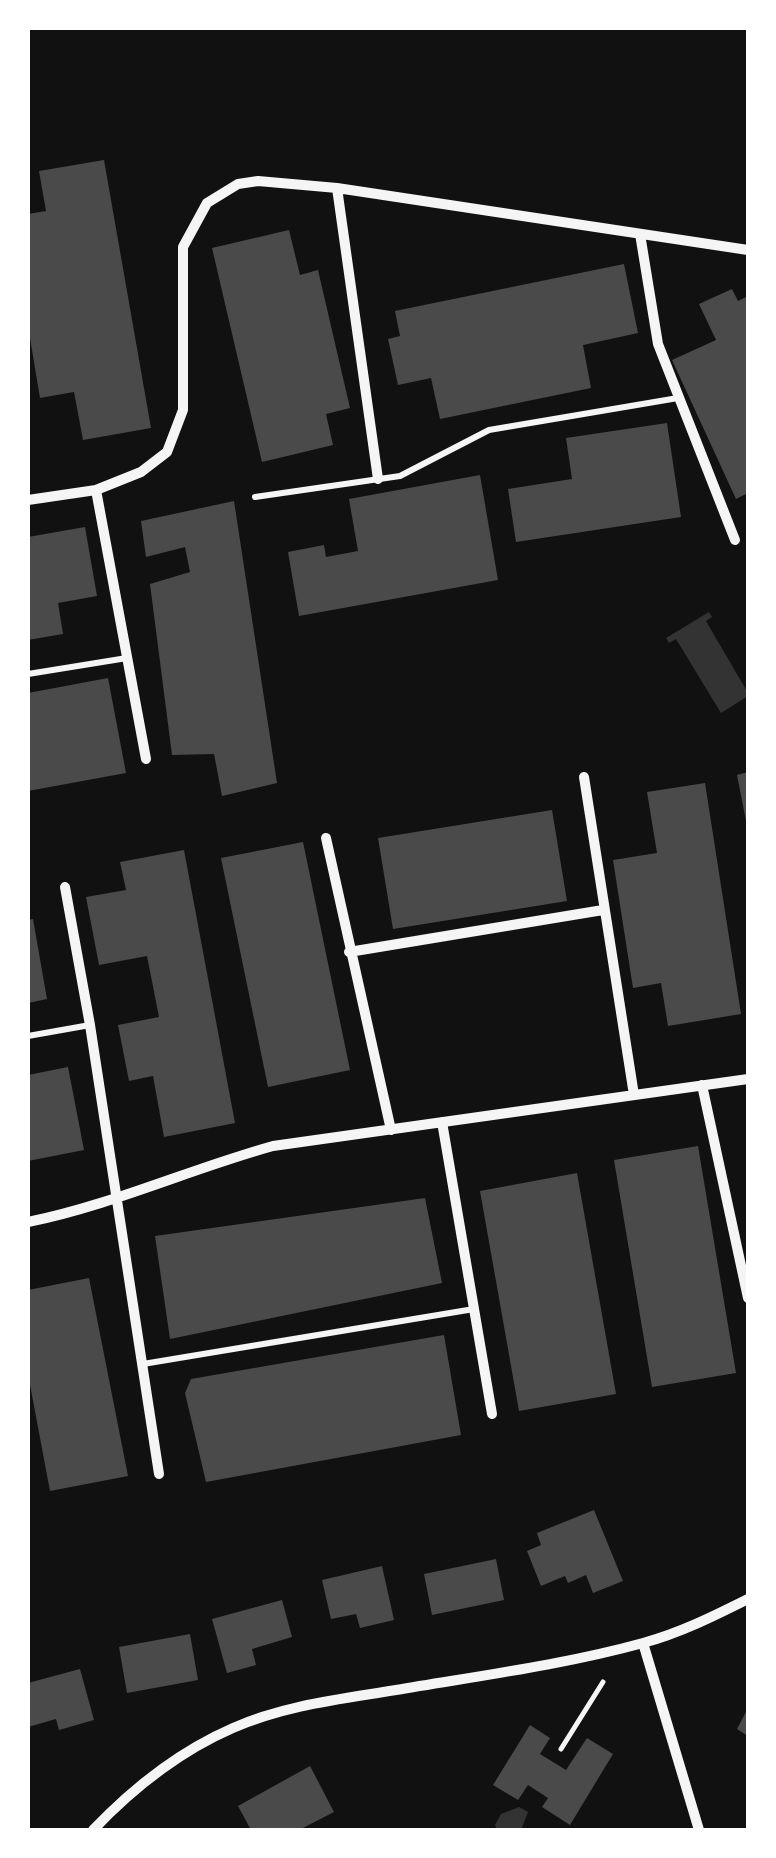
<!DOCTYPE html>
<style>
body{margin:0}
#map{position:relative;width:776px;height:1858px;overflow:hidden;background:#111;font-family:Inter,sans-serif}
canvas{display:block}
.frame{position:absolute;inset:0;border:30px solid #fff;pointer-events:none}
</style>
<div id="map">
<canvas width="776" height="1858"></canvas>
<div class="frame"></div>
</div>
<script>
const g = document.querySelector('canvas').getContext('2d');
g.lineJoin = 'round';
function fillPath(path, color) { g.fillStyle = color; g.fill(path, 'evenodd'); }
function strokePath(path, color, width, dash) { g.strokeStyle = color; g.lineWidth = width; g.lineCap = dash ? 'butt' : 'round'; g.setLineDash(dash || []); g.stroke(path); }
fillPath(new Path2D(`
 M709,612l3,5 -6,4 42,72v3l-27,17 -45,-74 -7,4 -3,-5z
 M519,1807l9,5 -7,18h-24l-2,-5 6,-11z`), '#333');
fillPath(new Path2D(`
 M104,160l47,268 -68,12 -9,-48 -34,6 -12,-72v-112l18,-3 -7,-40z
 M289,230l11,45 18,-5 32,138 -24,6 7,31 -71,17 -50,-214z
 M624,264l14,69 -55,12 8,43 -151,31 -9,-41 -33,7 -10,-46 12,-3 -5,-25z
 M732,289l6,12 10,-5v197l-12,6 -64,-139 44,-20 -17,-36z
 M667,423l14,94 -165,25 -8,-53 64,-10 -6,-41z
 M480,475l18,105 -199,36 -11,-64 36,-7 2,12 32,-6 -9,-52z
 M234,501l43,282 -55,13 -8,-42 -42,1 -22,-171 40,-12 -5,-25 -39,10 -5,-36z
 M85,527l12,69 -39,7 5,31 -35,6v-103z
 M108,678l18,95 -98,18v-98z
 M748,772v54h-1l-10,-51z
 M705,783l36,231 -73,12 -7,-43 -28,5 -20,-128 44,-7 -10,-61z
 M552,810l15,91 -174,28 -15,-91z
 M303,842l47,228 -82,17 -47,-229z
 M184,850l51,273 -71,14 -11,-61 -24,5 -11,-56 41,-8 -12,-61 -48,9 -13,-68 40,-7 -6,-28z
 M33,919l14,80 -19,4v-83z
 M68,1067l16,83 -56,11v-86z
 M698,1146l38,227 -84,14 -38,-227z
 M577,1173l39,221 -97,17 -39,-220z
 M425,1198l17,85 -272,56 -15,-103z
 M89,1278l39,198 -78,15 -22,-117v-84z
 M444,1335l17,100 -255,47 -21,-89 6,-14z
 M594,1510l29,71 -30,12 -7,-18 -18,8 -3,-7 -24,10 -14,-35 14,-6 -4,-12z
 M496,1559l8,41 -72,15 -8,-41z
 M382,1566l12,54 -34,8 -4,-14 -25,5 -9,-39z
 M282,1600l10,37 -40,12 4,16 -29,8 -15,-54z
 M190,1634l8,46 -71,13 -8,-46z
 M80,1669l14,51 -35,10 -3,-11 -28,8v-44z
 M748,1708v28l-11,-7z
 M530,1725l20,13 -10,16 26,16 21,-32 26,16 -43,71 -28,-18 6,-9 -20,-13 -10,15 -25,-15z
 M310,1766l24,46 -35,18h-48l-13,-24z`), '#4a4a4a');
strokePath(new Path2D(`
 M561,1749l42,-67`), '#f5f5f5', 5);
strokePath(new Path2D(`
 M255,497l145,-21 89,-46 189,-32
 M28,674l99,-16
 M28,1036l62,-11
 M143,1364l331,-55`), '#f5f5f5', 6);
strokePath(new Path2D(`
 M337,188l41,291
 M640,234l18,110 77,196
 M96,490l50,269
 M28,500l68,-10 45,-18 26,-20 16,-42v-163l24,-44 31,-19 20,-3 79,7 411,62
 M584,777l50,318
 M326,838l65,292
 M65,887l25,138 69,449
 M349,952l254,-42
 M702,1085l46,213
 M442,1122l50,292
 M28,1222c84,-17 162,-53 245,-76l475,-67
 M643,1643l56,187
 M93,1830c40,-42 87,-79 140,-102 52,-23 109,-29 163,-38 82,-14 167,-25 247,-47 37,-10 71,-27 105,-44`), '#f5f5f5', 10);
</script>
